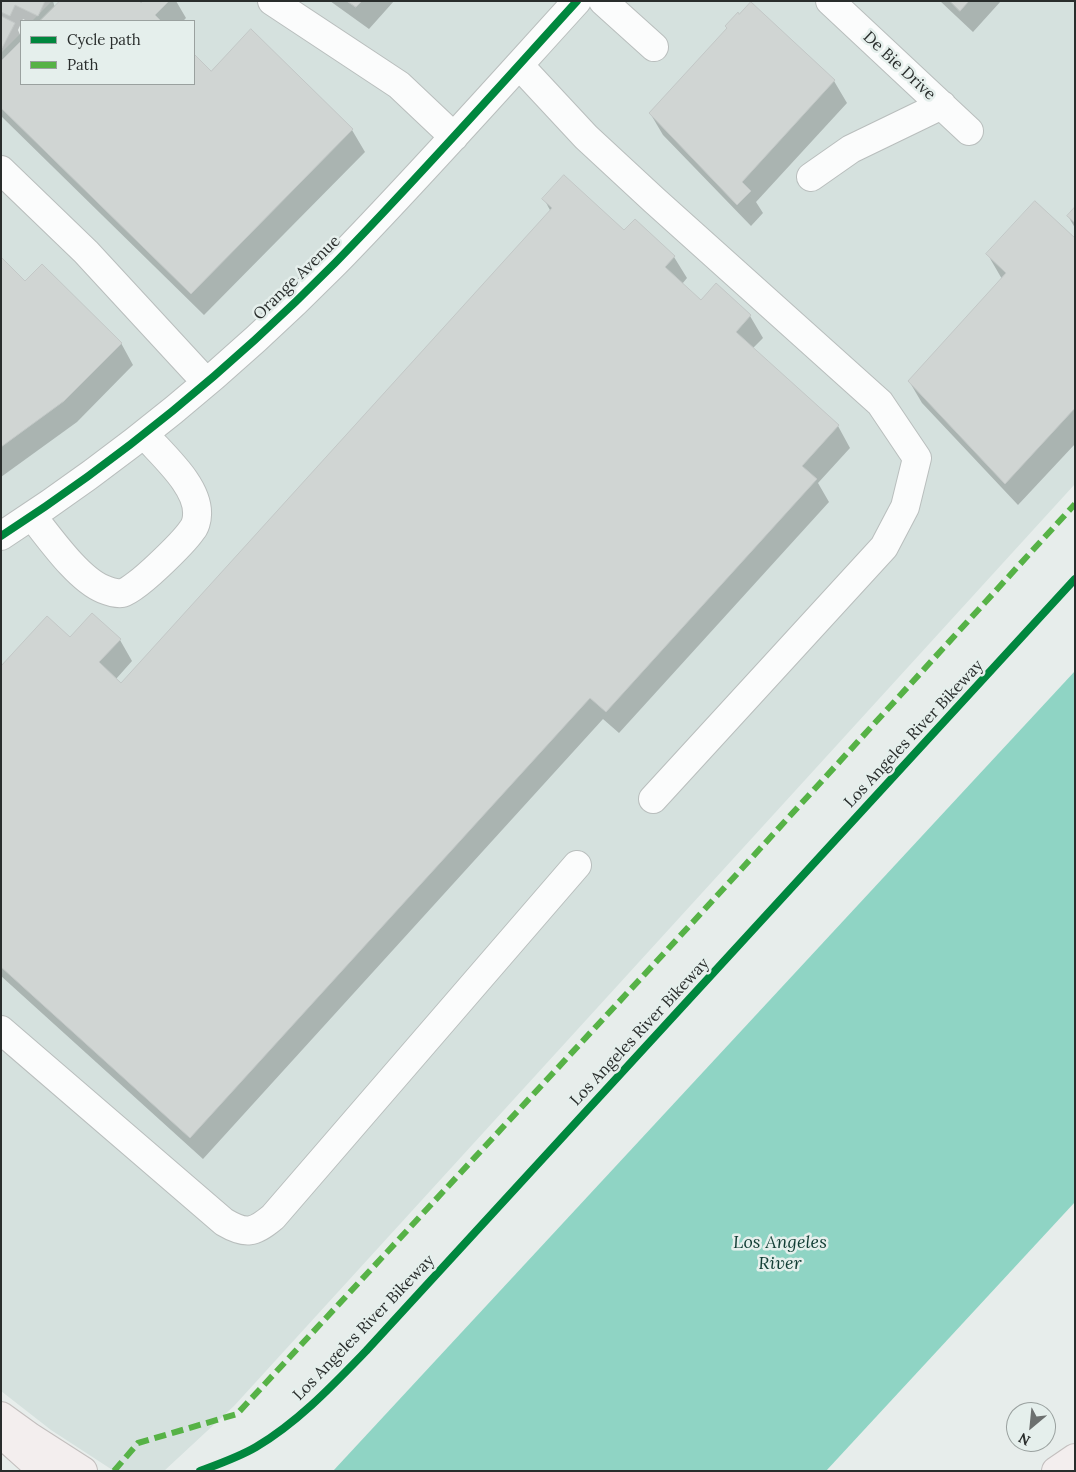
<!DOCTYPE html>
<style>
body{margin:0}
#map{position:relative;width:1076px;height:1472px;overflow:hidden;background:#e7edeb;font-family:Lora,serif}
canvas{display:block}
.frame{position:absolute;inset:0;border:2px solid #292d2c;pointer-events:none}
.legend{position:absolute;left:20px;top:20px;width:175px;height:65px;box-sizing:border-box;background:#e5efec;border:1px solid #9aa19f;margin:0;padding:6px 9px;list-style:none;font-size:15px;color:#292d2c}
.legend li{display:flex;align-items:center;gap:10px;height:25px}
.legend b{width:25px;border:1px solid #9aa19f}
.north{position:absolute;left:1006px;top:1402px;width:50px;height:50px;box-sizing:border-box;background:#e5efec;border:1px solid #9aa19f;border-radius:50%;rotate:208deg;font-size:14px;font-weight:700;line-height:20px;text-align:center;color:#292d2c}
.north::after{content:'';display:block;margin:auto;width:18px;height:22px;background:#6c706f;clip-path:polygon(50% 0,100% 100%,50% 72%,0 100%)}
</style>
<div id="map">
<canvas width="1076" height="1472"></canvas>
<div class="frame"></div>
<ul class="legend">
<li><b style="height:6px;background:#00873e"></b>Cycle path</li>
<li><b style="height:6px;background:#56b246"></b>Path</li>
</ul>
<div class="north">N</div>
</div>
<script>
const g = document.querySelector('canvas').getContext('2d');
g.lineJoin = 'round';
function fillPath(path, color) { g.fillStyle = color; g.fill(path, 'evenodd'); }
function strokePath(path, color, width, dash) { g.strokeStyle = color; g.lineWidth = width; g.lineCap = dash ? 'butt' : 'round'; g.setLineDash(dash || []); g.stroke(path); }
function drawText(font, color, halo, rows, align = 'center') {
  g.font = font + ' Lora,serif'; g.lineWidth = 5; g.setLineDash([]); g.textBaseline = 'middle'; g.strokeStyle = halo; g.fillStyle = color; for (const [text, x, y, turn = 0] of rows) {
    g.save(); g.translate(x, y); g.rotate((+turn || 0) * Math.PI / 180); g.textAlign = isNaN(turn) ? turn : align; if (halo) g.strokeText(text, 0, 0); g.fillText(text, 0, 0); g.restore();
  }
}
fillPath(new Path2D(`
 M52,1h1023v483l-841,922 -70,65h-50l-63,-41 -50,-39v-1338l20,-20v51h173v-63h-162z`), '#d5e1de');
fillPath(new Path2D(`
 M1075,671v531l-249,269h-493z`), '#8fd4c4');
fillPath(new Path2D(`
 M1,1h52l2,7 86,-3 4,-4h31l10,17 -3,3h-156l-4,-2 -5,11 3,7v47h173v-29l17,17 141,58 13,22 -161,163 -203,-199z
 M330,1h64l-25,28z
 M940,1h61l-28,31z
 M751,4l83,77 13,22 -91,99 7,11 -12,13 -88,-91 -13,-22z
 M544,199l80,33 50,25 13,21 -5,6 19,17 49,15 13,22 -11,11 86,77 12,22 -32,35 11,19 -210,231 -16,-14 -400,440 -202,-183v-308l69,-29 50,1 12,21 -16,18 5,6 430,-473z
 M1075,209v19l-7,-12z
 M1075,240v204l-57,61 -96,-102 -13,-22 93,-102 -14,-24z
 M1,259l24,24 96,60 12,22 -56,57 -76,55z`), '#0003');
const building = new Path2D(`
 M1,1h44l-7,15 -23,-11 -5,11 -9,-4z
 M60,1h80l1,2 2,-2h26l-14,14 6,6h-121z
 M347,1h15l-6,6z
 M950,1h19l-9,10z
 M751,2l84,78 -93,102 9,9 -14,14 -88,-92 78,-85 -2,-2 13,-14 1,2z
 M1,16l14,7 -13,25h-1z
 M251,29l102,100 -162,165 -190,-186v-47l20,-20v43h173v-30l17,17z
 M564,175l60,55 11,-11 40,37 -10,11 36,33 15,-17 35,32 -15,17 103,93 -37,41 15,13 -211,233 -16,-14 -400,440 -189,-171v-301l46,-50 23,21 22,-24 29,26 -22,23 22,21 431,-475 -10,-9z
 M1035,201l40,37v170l-70,76 -97,-103 98,-108 -20,-19z
 M1075,207v16l-8,-7z
 M1,257l24,24 17,-17 80,79 -58,58 -63,46z`);
fillPath(building, '#d0d5d3');
strokePath(building, '#c3c8c7', 1);
const minor = new Path2D(`
 M272,1l127,84 55,52
 M603,1l51,46
 M830,1l139,130
 M519,65l67,72 68,63 226,203 37,55 -12,49 -21,40 -231,252
 M1,170l85,82 120,130
 M811,177l40,-28 91,-44
 M32,516c17,21 46,63 71,73 5,2 14,5 19,4 12,-1 62,-51 70,-63 3,-3 5,-10 5,-15 2,-29 -35,-60 -53,-81
 M1,536c121,-78 233,-171 334,-273 83,-85 162,-174 242,-262
 M1,1030l223,192c22,13 30,11 49,-5l304,-352`);
const highway = new Path2D(`
 M1,1416l29,21 53,34
 M5,1437l38,34
 M1056,1471l19,-13`);
strokePath(minor, '#b9bebd', 30);
strokePath(highway, '#c3bfbe', 30);
strokePath(minor, '#fbfcfc', 28);
strokePath(highway, '#f3eeee', 28);
strokePath(new Path2D(`
 M114,1471l24,-28 99,-29 456,-492 382,-418`), '#56b246', 6, [12, 6]);
strokePath(new Path2D(`
 M1,536c121,-78 233,-171 334,-273 83,-85 162,-174 242,-262
 M200,1471c19,-7 39,-14 56,-24 42,-25 76,-61 110,-96l709,-772`), '#00873e', 8);
drawText('16px', '#292d2c', '#e5efec', [
 ["De Bie Drive",899,66,43],
 ["Orange Avenue",297,278,-44],
 ["Los Angeles River Bikeway",914,734,-47],
 ["Los Angeles River Bikeway",640,1032,-47],
 ["Los Angeles River Bikeway",364,1328,-46]
]);
drawText('italic 18px', '#113d34', '#e5efec', [
 ["Los Angeles",780,1243],
 ["River",780,1264]
]);
</script>
